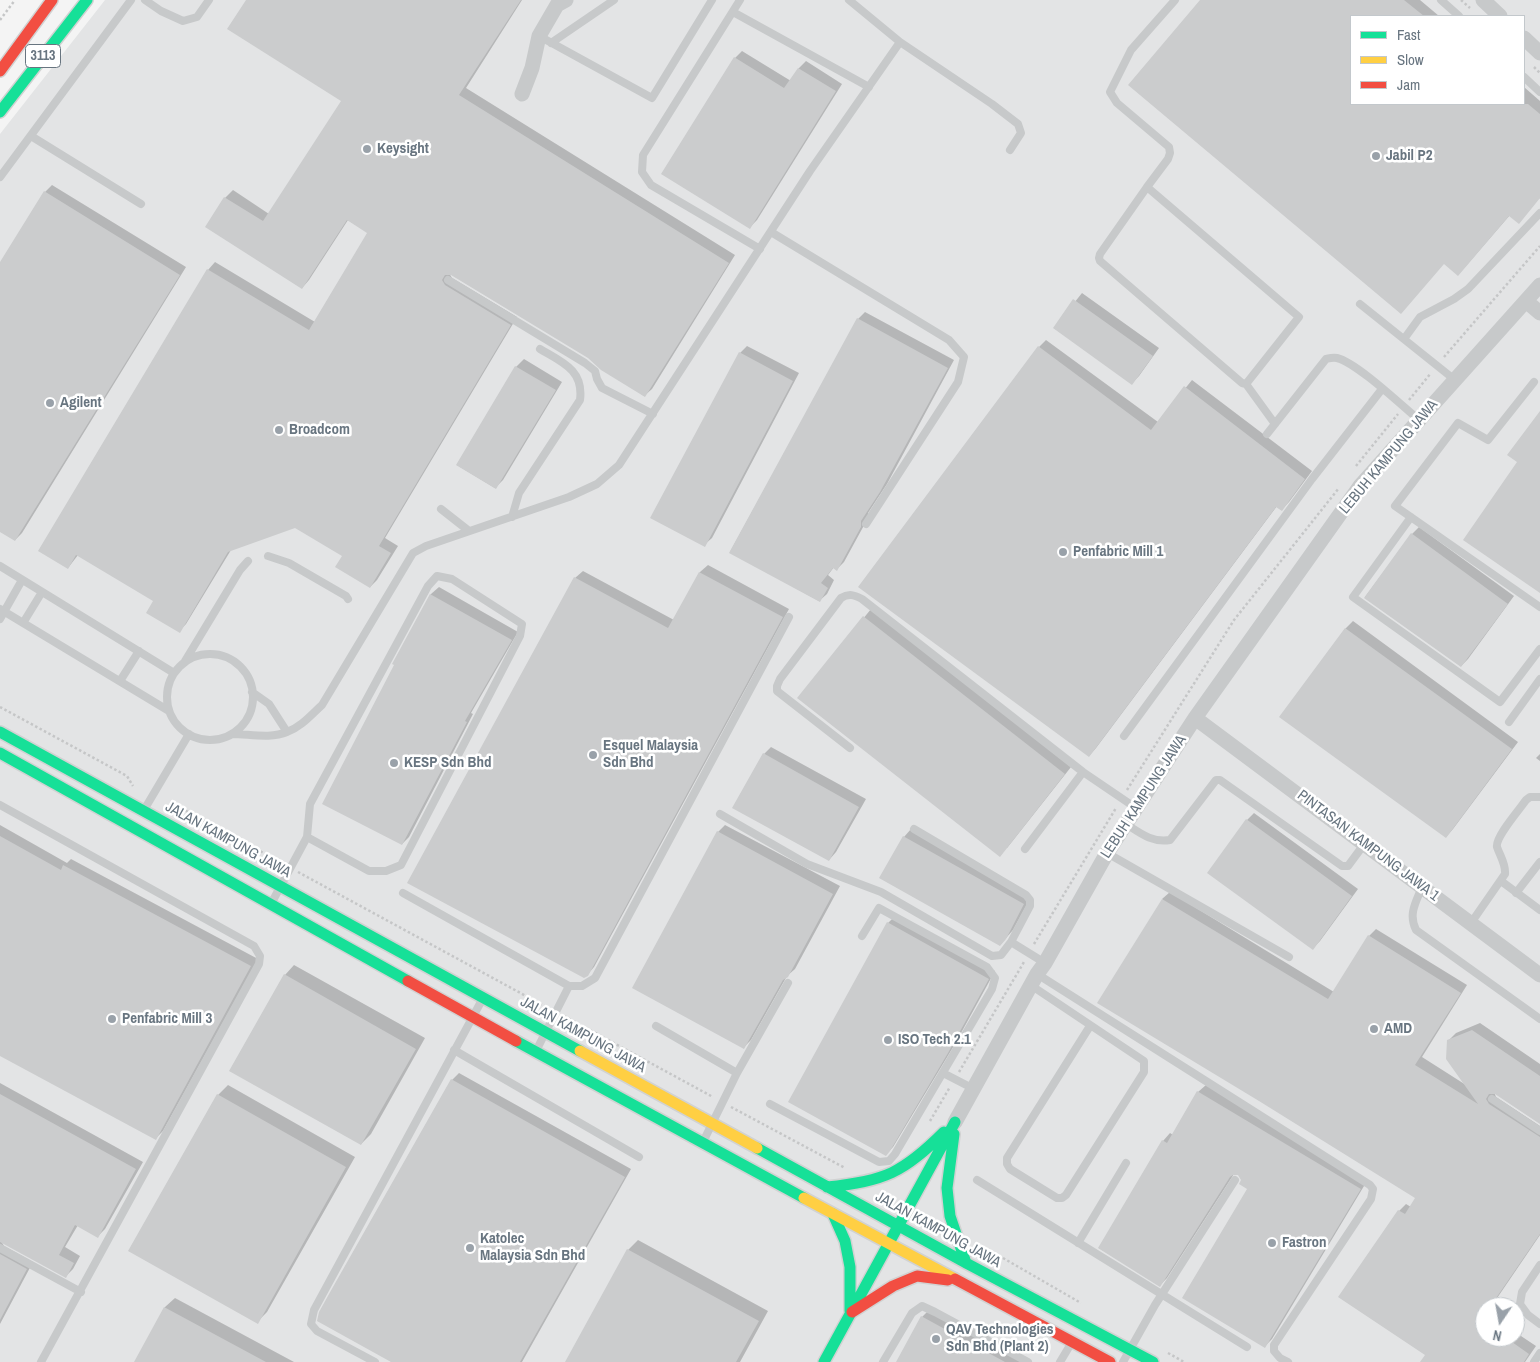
<!DOCTYPE html>
<style>
body{margin:0}
#map{position:relative;width:1540px;height:1362px;overflow:hidden;background:#f4f4f4;font-family:"Archivo Narrow",sans-serif}
canvas{display:block}
.legend{position:absolute;left:1350px;top:15px;width:175px;height:90px;box-sizing:border-box;background:#fff;border:1px solid #c3c8cc;margin:0;padding:6px 9px;list-style:none;font-size:15px;color:#687580}
.legend li{display:flex;align-items:center;gap:10px;height:25px}
.legend b{width:25px;border:1px solid #c3c8cc}
.north{position:absolute;left:1475px;top:1297px;width:50px;height:50px;box-sizing:border-box;background:#fff;border:1px solid #c3c8cc;border-radius:50%;rotate:192deg;font-size:14px;font-weight:700;line-height:20px;text-align:center;color:#687580}
.north::after{content:'';display:block;margin:auto;width:18px;height:22px;background:#99a1a9;clip-path:polygon(50% 0,100% 100%,50% 72%,0 100%)}
</style>
<div id="map">
<canvas width="1540" height="1362"></canvas>
<ul class="legend">
<li><b style="height:6px;background:#16e098"></b>Fast</li>
<li><b style="height:6px;background:#ffcf43"></b>Slow</li>
<li><b style="height:6px;background:#f24e42"></b>Jam</li>
</ul>
<div class="north">N</div>
</div>
<script>
const g = document.querySelector('canvas').getContext('2d');
g.lineJoin = 'round';
function fillPath(path, color) { g.fillStyle = color; g.fill(path, 'evenodd'); }
function strokePath(path, color, width, dash) { g.strokeStyle = color; g.lineWidth = width; g.lineCap = dash ? 'butt' : 'round'; g.setLineDash(dash || []); g.stroke(path); }
function drawText(font, color, halo, rows, align = 'center') {
  g.font = font + ' "Archivo Narrow",sans-serif'; g.lineWidth = 5; g.setLineDash([]); g.textBaseline = 'middle'; g.strokeStyle = halo; g.fillStyle = color; for (const [text, x, y, turn = 0] of rows) {
    g.save(); g.translate(x, y); g.rotate((+turn || 0) * Math.PI / 180); g.textAlign = isNaN(turn) ? turn : align; if (halo) g.strokeText(text, 0, 0); g.fillText(text, 0, 0); g.restore();
  }
}
fillPath(new Path2D(`
 M105,0h1435v1362h-1540v-1228zM1351,16h173v88h-173zM1485,1307h30v30h-30z`), '#e3e4e5');
fillPath(new Path2D(`
 M247,0h275l-56,88 269,167 -83,134 -8,7 -55,-39 -140,-84 3,5 65,39 -132,221 13,8 -21,34 -7,7 -26,-32 -49,-29 -64,24 -45,74 -7,7 -24,-30 -77,-46 -10,13 140,-298 7,-8 100,60 54,-89 -21,-13 -39,60 -7,8 -95,-61 18,-29 8,-8 36,24 73,-113z
 M1202,0h218l19,16h-88v88h173v-17l16,14v97l-30,17 -45,52z
 M742,51l49,30 8,-13 7,-7 36,23 -85,136 -7,7 -15,-169z
 M52,185l134,82 -164,266 -7,7 -15,-9v-267l45,-72z
 M1082,293l77,55 -20,28 -7,7 -78,-55z
 M865,312l89,48 -67,124 -19,29v5l-24,44 -7,7 -3,-2 -6,8 6,5 -7,14 -8,7 -89,-49 128,-233z
 M1046,340l112,82 34,-42 120,91 -23,31 -7,7 -5,-3 -181,242 -7,8 -50,-409z
 M747,346l52,27 -87,165 -8,7 36,-192z
 M524,359l38,23 -59,98 -8,8 -38,-23 59,-98z
 M1419,527l95,69 -46,63 -7,7 -96,-69 47,-63z
 M708,565l81,44 -195,358 -7,8 -12,-397 8,-7 91,49 26,-48z
 M439,587l79,45 -47,81 2,1 -64,123 -7,7 -7,-179 -1,-1 37,-70z
 M871,609l200,158 -64,81 -208,-150z
 M1353,621l165,121 -65,87 -7,8 -165,-121 65,-88z
 M771,747l95,52 -30,53 -7,8 -65,-106z
 M1540,754v7l-4,-3z
 M1254,813l104,76 -38,52 -7,7 -66,-128z
 M0,825l67,38 4,-4 187,100 -95,172 -7,7 -156,-83z
 M725,825l115,61 -45,83 -8,7 -36,64 -7,7 -26,-215z
 M911,829l120,68 -18,33 -13,15 -119,-67 23,-41z
 M1170,892l164,100 35,-56 7,-7 91,56 -45,72 44,28 -18,-44 8,-8 24,-10 60,41v59l-46,-31 2,5 44,29v109l-49,72h-6v30h30v-5l21,14 -11,16h-103l5,-7 -28,-144 7,-7 5,3 6,-10 -255,-298z
 M895,916l100,55 -40,73 -62,103 -7,7 2,-231z
 M294,965l131,73 -54,96 -10,10 -76,-169z
 M459,1073l172,96 -109,193h-129l59,-282z
 M0,1083l143,79 -38,67 -7,7 -20,-11 -13,22 15,9 -7,13 -7,7 -65,-35 3,5 29,16 -33,62z
 M228,1085l127,72 -88,155 -10,10 -39,-227z
 M1206,1085l161,96 -95,158 -7,7 -16,-157 -11,-15h-4l-67,104 -7,7 -61,-37 64,-107 7,-8 3,2 25,-43z
 M638,1240l130,71 -28,51h-174l62,-112z
 M175,1298l119,64h-159l30,-55z
 M929,1310l96,52h-128l25,-45z`), '#0003');
fillPath(new Path2D(`
 M246,0h275l-62,95 270,168 -84,134 -44,-27 -13,-12 -137,-83h-6l-3,5 3,5 66,40 -132,221 12,7 -21,35 -35,-21 7,-11 -47,-28 -67,24 -48,81 -34,-20 7,-12 -77,-46 -8,14 -30,-18 169,-282 102,61 58,-97 -20,-13 -45,69 -97,-62 19,-30 39,24 78,-120 -114,-72z
 M1200,0h204l20,16h-73v88h177l12,10v84l-21,26 -10,-8 -51,60 -14,-12 -43,50 -273,-229z
 M734,57l50,31 14,-20 38,23 -86,138 -89,-55z
 M44,191l136,84 -165,266 -15,-9v-270z
 M1073,299l80,57 -21,29 -79,-57z
 M857,318l91,50 -68,124 -19,29v6l-24,44 -4,-3 -12,15 7,5 -8,14 -91,-49z
 M1038,346l113,84 33,-44 121,93 -23,32 -6,-4 -187,250 -231,-170z
 M739,352l54,29 -88,166 -55,-29z
 M515,366l41,24 -60,99 -40,-24z
 M1540,411v182l-77,-53 54,-78 -10,-7z
 M1411,533l97,71 -47,63 -97,-69z
 M699,572l84,45 -195,359 -4,2 -177,-95 167,-306 94,51z
 M430,594l82,46 -47,81 2,1 -65,123 -80,-41 72,-139 -2,-1z
 M863,616l202,158 -65,83 -203,-159z
 M1345,628l167,121 -66,89 -167,-121z
 M763,753l96,54 -30,54 -97,-53z
 M1246,819l106,77 -39,54 -106,-77z
 M717,831l116,63 -45,83 -5,3 -39,69 -112,-61z
 M0,836l61,34 2,-5 188,101 -95,174 -156,-84z
 M903,836l121,68 -18,35 -6,7 -121,-68z
 M1162,899l166,100 40,-64 93,58 -46,72 63,39 -32,-45 1,-19 25,-10 68,46v48l-45,-30h-6l-3,5 3,5 51,33v97l-50,73h-5v7l-4,7 4,3v13h20l24,17 -5,8h-104l5,-7 -87,-58 60,-87 7,4 10,-16 -156,-97 -162,-98z
 M887,922l102,57 -41,74 -58,98 -4,5 -98,-54z
 M284,974l132,75 -55,96 -132,-74z
 M451,1079l174,98 -105,185h-129l-74,-41 2,-9 10,-18z
 M1197,1091l164,98 -96,159 -83,-50 65,-109 -8,-5 2,-4 -3,-5h-5l-3,2 -70,110 -62,-39 64,-108 5,3z
 M0,1094l136,75 -38,69 -23,-13 -16,30 15,8 -8,15 -66,-36z
 M217,1094l129,73 -88,157 -130,-73z
 M627,1249l132,72 -23,41h-171z
 M0,1254l27,15 -27,51z
 M164,1307l102,55h-132z
 M921,1316l84,46h-109z`), '#cbcccd');
const fast = new Path2D(`
 M0,112l87,-112
 M0,732l580,319
 M0,753l408,228
 M516,1041l288,157
 M954,1134l-7,54 3,28 16,47
 M757,1148l209,115 187,99
 M827,1187c58,-6 76,-14 117,-55
 M833,1214l12,27 5,26v44
 M824,1362l131,-240`);
const slow = new Path2D(`
 M580,1051l177,97
 M804,1198l151,81`);
const jam = new Path2D(`
 M0,71l52,-71
 M408,981l108,60
 M955,1279l155,83
 M852,1312l41,-26 24,-10 31,4`);
strokePath(fast, '#d1d2d2', 14);
strokePath(slow, '#d1d2d2', 14);
strokePath(jam, '#d1d2d2', 14);
strokePath(new Path2D(`
 M1461,0l9,8
 M0,20l15,-20
 M1534,67l6,6
 M1444,357l96,-111
 M1409,400l22,-27
 M1356,466l42,-52
 M0,707l127,69 6,10
 M1127,790l107,-170 105,-132
 M172,806h5l105,57
 M298,872l250,136
 M1034,944l82,-136
 M564,1016l149,81
 M959,1072l65,-110
 M731,1107l114,61
 M930,1121l20,-34
 M977,1243l104,60
 M1168,1353l16,9`), '#c5c6c7', 2.5, [2.5, 2.5]);
strokePath(new Path2D(`
 M145,0l16,11 22,10 14,-4 12,-17
 M740,0l-97,155 -1,17 9,13 109,64
 M849,0l51,42 92,62 26,20 3,9 -11,17
 M1441,0l18,16
 M733,12l136,75
 M539,36l113,62 60,-98
 M551,43l63,-43
 M1524,77l16,15
 M31,136l110,68
 M0,177l131,-177
 M1147,187l21,-28 2,-6 -1,-6 -52,-44 -7,-11 21,-42 44,-50
 M771,232l178,108 15,17 -6,25 -92,142
 M448,280l137,83 10,8 2,8 5,9 51,26
 M1360,304l95,76
 M1404,339l16,-22 34,-18 14,-10 72,-76
 M1534,382l-46,58 -30,-17 -63,83 145,101
 M1246,384l53,-67 -152,-130 -47,67 -1,4 1,3 142,122 4,1 29,40
 M1267,434l59,-75c4,-1 7,-2 11,-1 20,5 64,47 82,62
 M441,509l28,22
 M512,517l7,-24 61,-93c4,-30 -18,-38 -40,-51
 M1411,517l-58,80 147,105 40,-53
 M268,556l21,7 57,33 2,3
 M0,566l174,107
 M0,609l169,102
 M0,619l22,-39
 M23,623l19,-31
 M167 697a43 43 0 1 1 86 0a43 43 0 1 1-86 0Z
 M185,661l55,-91 8,-9
 M120,681l19,-30
 M252,692l17,12 18,28
 M1509,722l31,-43
 M232,734c17,0 39,5 55,-2 14,-5 24,-17 35,-27l91,-152 13,-7 143,-49 28,-13 22,-19 191,-294 90,-129
 M1124,736l188,-257 70,-90
 M850,748l-73,-57v-5l3,-7 61,-81c8,-5 13,-3 21,1l221,173 53,36
 M0,805l254,141 6,10 -1,8 -218,398
 M144,810l45,-76
 M720,814l87,50 74,28 111,64 9,-1 10,-13
 M1126,824c14,9 26,19 44,16l46,-60h4l122,86h6l17,-23
 M914,829l112,66 4,5v6l-19,36 34,21
 M1025,849l58,-77
 M1107,853l182,104
 M1501,881l39,29
 M1422,887c-6,15 -14,27 -6,43l124,89
 M403,893l166,93 -33,65
 M1516,893l24,-31
 M271,904l36,-67 3,-33 118,-218 9,-10 15,3 70,45 -2,12 -119,229 -15,6h-17l-62,-34
 M1471,923l34,-49c1,-10 -5,-18 -8,-27 -2,-10 23,-38 29,-47l4,-3h10
 M1037,974l333,211 3,4 -2,10 -97,146v6l6,7 8,4
 M569,986h13l13,-8 194,-361
 M1032,986l112,75v11l-78,123 -4,3h-5l-47,-29 -3,-5v-6l83,-132
 M656,1026l81,47
 M454,1050l185,107
 M943,1073l31,16
 M1492,1099l48,32
 M770,1104l109,58 10,-1 6,-7 97,-165 3,-11 -8,-11 -108,-59 -17,28
 M703,1142l34,-69 51,-90
 M977,1180l270,167
 M1078,1243l48,-80
 M0,1248l81,44
 M1540,1265l-18,27 -2,12 8,11 12,9
 M375,1362l-58,-31 -6,-7 3,-14 169,-312
 M883,1362l29,-49 10,-7 13,6 93,50
 M1060,1362l12,-20
 M1123,1362l32,-57 80,-125
 M1534,1362l6,-9`), '#c7c9ca', 8);
strokePath(new Path2D(`
 M1483,0l17,16
 M1524,38l16,15
 M522,94l10,-26 7,-32 18,-31 9,-5
 M1526,301l14,12
 M1195,718l345,257
 M955,1122l82,-148 8,-11 62,-110 88,-135 165,-232 180,-201`), '#c7c9ca', 15);
strokePath(fast, '#16e098', 11);
strokePath(slow, '#ffcf43', 11);
strokePath(jam, '#f24e42', 11);
for (const [x, y, r, color] of [
 [367,149,5,"#99a1a9"],
 [1376,156,5,"#99a1a9"],
 [50,403,5,"#99a1a9"],
 [279,430,5,"#99a1a9"],
 [1063,552,5,"#99a1a9"],
 [593,755,5,"#99a1a9"],
 [394,763,5,"#99a1a9"],
 [112,1019,5,"#99a1a9"],
 [1374,1029,5,"#99a1a9"],
 [888,1040,5,"#99a1a9"],
 [1272,1243,5,"#99a1a9"],
 [470,1248,5,"#99a1a9"],
 [936,1339,5,"#99a1a9"]
]) { const dot = new Path2D(); dot.arc(x, y, r, 0, 2 * Math.PI); g.fillStyle = color; g.fill(dot); strokePath(dot, '#fff', 2); }
for (const [x, y, w] of [
 [43,56,35]
]) { const box = new Path2D(); box.roundRect(x - w / 2, y - 11.5, w, 23, 4); g.fillStyle = '#fff'; g.fill(box); strokePath(box, '#687580', 1); }
drawText('bold 14px', '#687580', null, [
 ["3113",43,56]
]);
drawText('bold 15px', '#687580', '#fff', [
 ["Keysight",377,149],
 ["Jabil P2",1386,156],
 ["Agilent",60,403],
 ["Broadcom",289,430],
 ["Penfabric Mill 1",1073,552],
 ["Esquel Malaysia",603,746],
 ["Sdn Bhd",603,763],
 ["KESP Sdn Bhd",404,763],
 ["Penfabric Mill 3",122,1019],
 ["AMD",1384,1029],
 ["ISO Tech 2.1",898,1040],
 ["Katolec",480,1239],
 ["Malaysia Sdn Bhd",480,1256],
 ["Fastron",1282,1243],
 ["QAV Technologies",946,1330],
 ["Sdn Bhd (Plant 2)",946,1347]
], 'left');
drawText('15px', '#687580', '#fff', [
 ["LEBUH KAMPUNG JAWA",1389,457,-50],
 ["LEBUH KAMPUNG JAWA",1144,797,-57],
 ["JALAN KAMPUNG JAWA",228,840,29],
 ["PINTASAN KAMPUNG JAWA 1",1368,846,37],
 ["JALAN KAMPUNG JAWA",583,1035,29],
 ["JALAN KAMPUNG JAWA",938,1230,29]
]);
</script>
